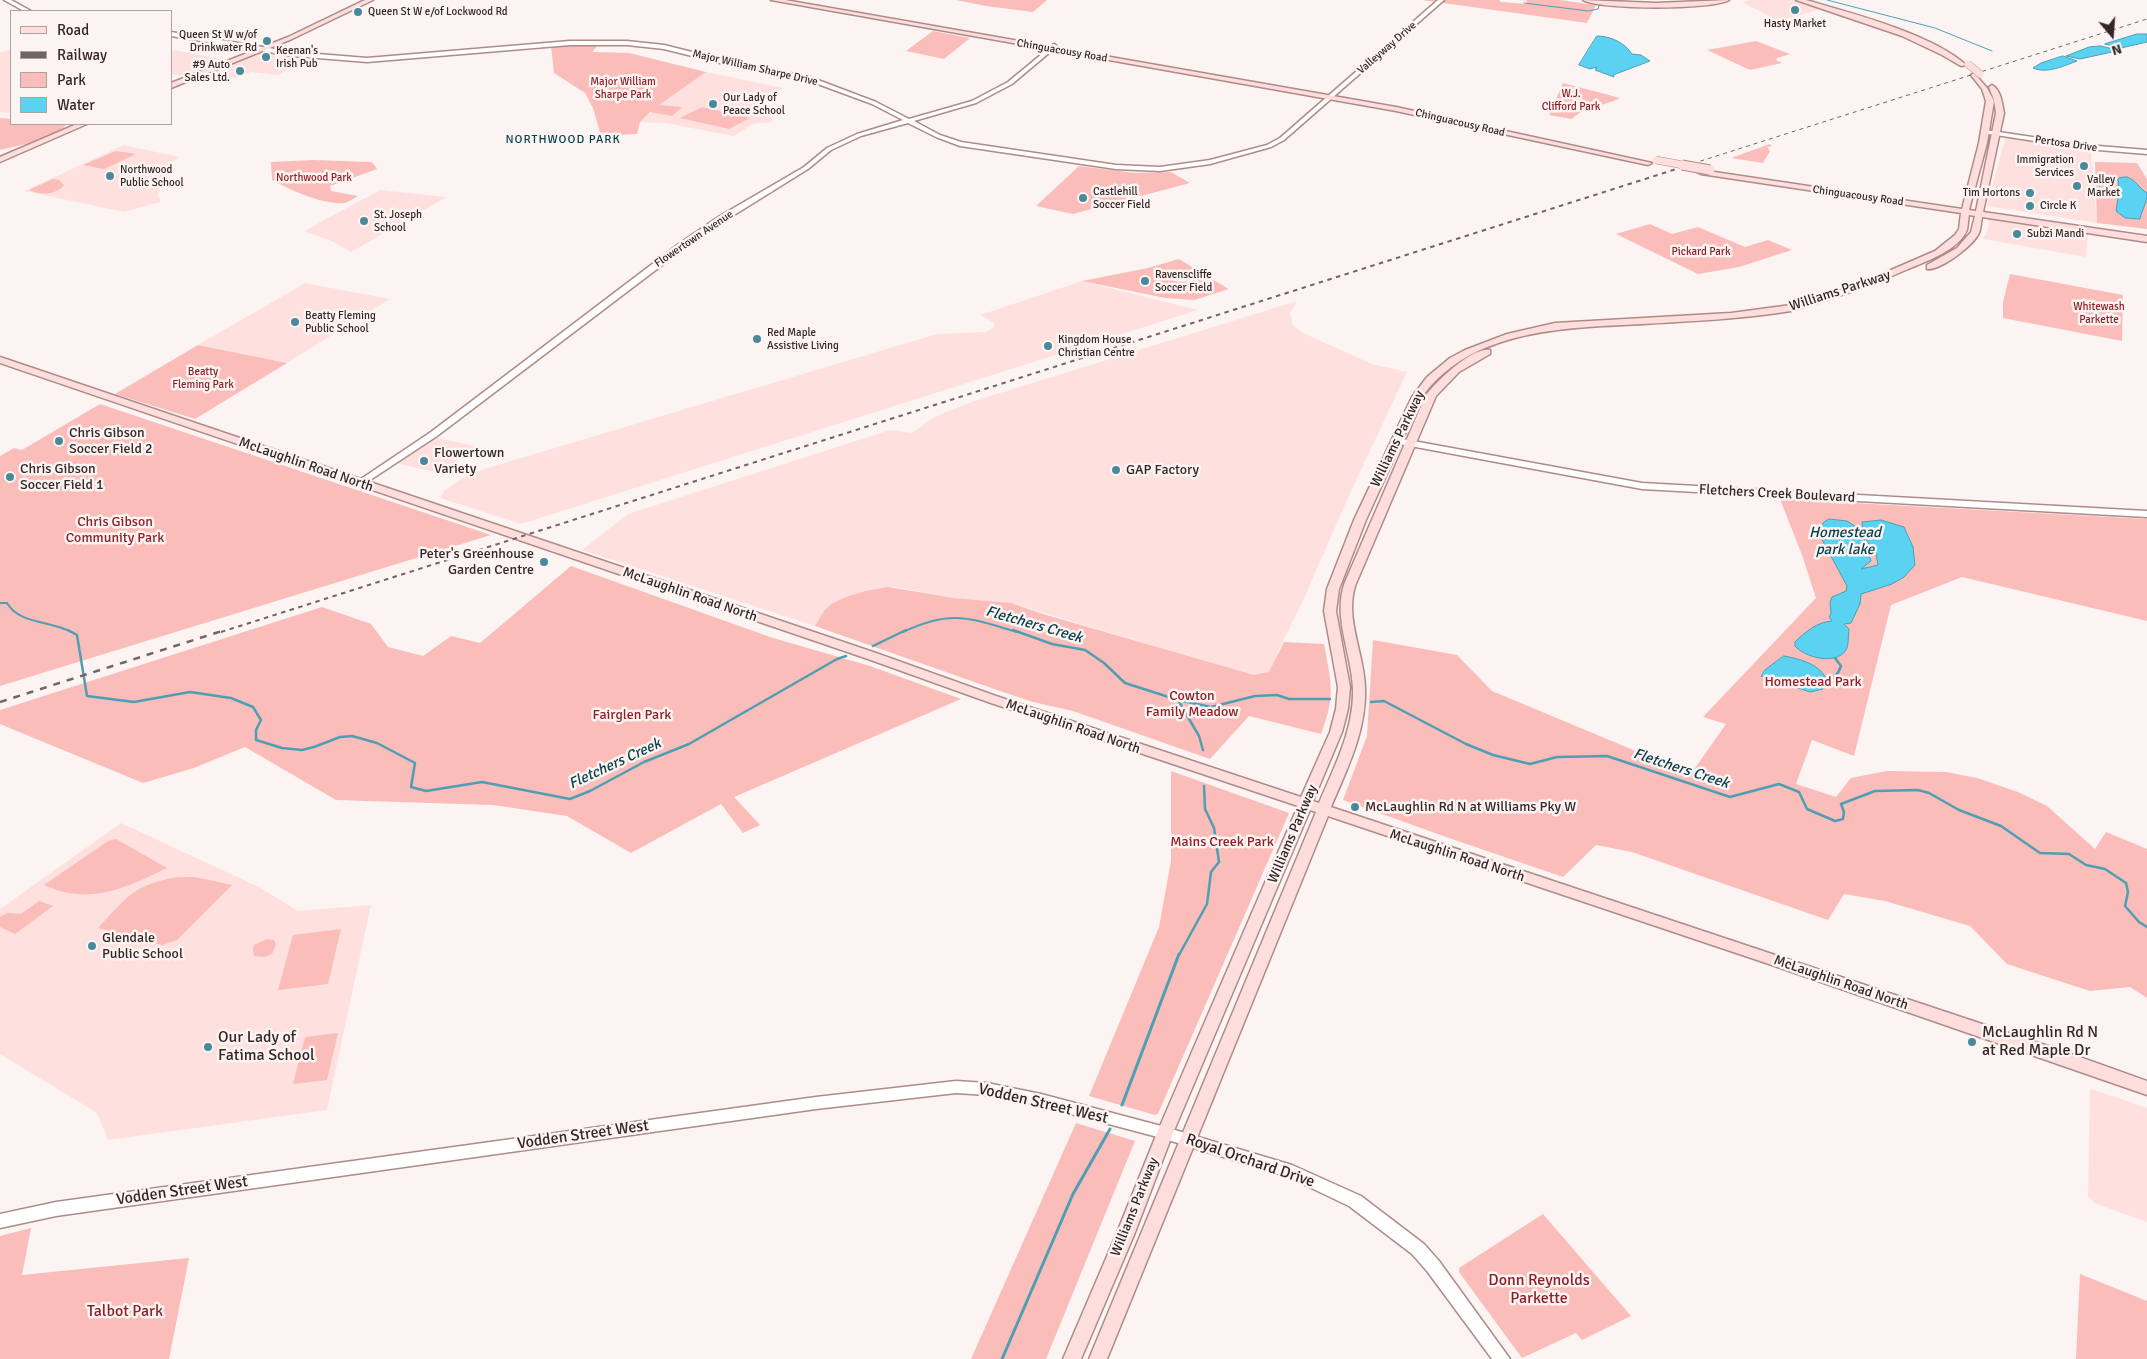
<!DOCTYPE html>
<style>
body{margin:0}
#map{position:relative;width:2147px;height:1359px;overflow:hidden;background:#fcf4f3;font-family:Signika,sans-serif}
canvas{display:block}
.legend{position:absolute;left:10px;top:10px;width:162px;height:115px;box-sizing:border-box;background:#fcf4f3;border:1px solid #ada2a1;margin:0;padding:6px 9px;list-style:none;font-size:15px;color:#362726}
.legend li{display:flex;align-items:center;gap:10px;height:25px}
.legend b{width:25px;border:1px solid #ada2a1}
.north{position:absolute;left:2087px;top:10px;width:50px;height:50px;-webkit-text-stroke:4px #fcf4f3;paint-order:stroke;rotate:162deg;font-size:14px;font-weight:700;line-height:20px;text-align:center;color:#362726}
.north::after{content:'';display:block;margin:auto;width:18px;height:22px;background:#362726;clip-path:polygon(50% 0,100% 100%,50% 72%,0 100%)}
</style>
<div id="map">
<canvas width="2147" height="1359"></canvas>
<ul class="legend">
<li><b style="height:6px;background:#fededd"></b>Road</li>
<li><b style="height:6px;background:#716463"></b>Railway</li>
<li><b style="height:14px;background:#fabdb9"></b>Park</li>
<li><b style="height:14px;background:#5ad2f1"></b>Water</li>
</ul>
<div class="north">N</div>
</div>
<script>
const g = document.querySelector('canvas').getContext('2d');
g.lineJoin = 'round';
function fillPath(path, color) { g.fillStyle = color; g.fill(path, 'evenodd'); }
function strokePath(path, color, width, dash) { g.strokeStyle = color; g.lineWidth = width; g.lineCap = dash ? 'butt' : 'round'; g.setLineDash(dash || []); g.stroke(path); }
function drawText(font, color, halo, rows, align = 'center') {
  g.font = font + ' Signika,sans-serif'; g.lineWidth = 5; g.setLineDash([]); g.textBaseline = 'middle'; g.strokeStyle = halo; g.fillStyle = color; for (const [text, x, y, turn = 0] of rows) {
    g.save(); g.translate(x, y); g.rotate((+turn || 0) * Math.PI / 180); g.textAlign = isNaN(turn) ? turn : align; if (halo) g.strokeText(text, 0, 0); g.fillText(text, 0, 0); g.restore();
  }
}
fillPath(new Path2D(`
 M1751,0h41l29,9 -43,12 -36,-19z
 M11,49v65l-11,-2v-59z
 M175,50l47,9 -38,17 -13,-2v-22z
 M265,52l46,7 -33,16 -27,-3 -15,6 -24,-5z
 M706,72l77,16 -16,12 -1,7 7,15 -20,2 -19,12 -69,-13 -25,-1 26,-23z
 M2010,138l81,13 6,72 -110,-17 18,-67z
 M124,145l55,12 -11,8 -4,7 -6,23 3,7 -37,10 -100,-21z
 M380,190l67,7 -96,55 -20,-11 -27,-10z
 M1989,219l99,15 -2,23 -103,-18 5,-9z
 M1082,281l116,29 -677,214 -81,-26 4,-7 17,-12 23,-10 453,-135 49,-2 8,-5v-4l-14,-8z
 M305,283l85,16 -103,64 -89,-18z
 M1297,301l-7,12 3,12 8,7 71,32 35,8 -55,117 -51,116 -23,47 -4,13 -5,7 -7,3h-8l-83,-24 -160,-48 -57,-5 -59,-11 -19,2 -43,15 -6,5 -12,17 -233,-76 46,-36 262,-84 22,3 22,-16 37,-15z
 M433,437l42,9 -34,27 -43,-9z
 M121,823l138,64 39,24 73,-6 -44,205 -219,30 -11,-27 -97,-59v-145z
 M2092,1089l55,19v114l-53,-19 -6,-7 2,-106z`), '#fee1df');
fillPath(new Path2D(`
 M956,0h91l-14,12 -47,-6z
 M1422,0h77l2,2 25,2 1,-3 -3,-1h35l37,5 -9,18z
 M933,31l37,7 -26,21 -38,-8z
 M1756,41l34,13 -13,4 -1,2 6,3 -32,7 -43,-20z
 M598,45l-6,7 37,1 77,19 -47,33 23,2 -10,9 -22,-4 -10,10 -3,12 -36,2 -8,-28 -8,-15 -31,-20 -3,-27z
 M1563,83l57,15c-13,7 -40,11 -48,21l-23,-4z
 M702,107l48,11 -21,11 -49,-11z
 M0,118l11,1v5l55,1 -4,4 -36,15 -26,6z
 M1770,144l2,2 -5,1 3,4 -7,12 -32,-5z
 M116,151l20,3 -32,15 -21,-4z
 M313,160l59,2 5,7 -47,17 1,5 27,5c-4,2 -10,7 -14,7 -21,2 -54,-13 -72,-23l-1,-18z
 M2095,162l42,1 10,16v50l-50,-6z
 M1079,166l57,7 35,-1 19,11 -117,31 -37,-8z
 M53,179l6,1 5,5c-9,11 -24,10 -35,5z
 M1650,224l22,10 26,-7 47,20 23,-7 24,10 -53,17 -41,7 -82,-40z
 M1179,259l18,11 -21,1 -6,4 2,5 7,2 14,-1 5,-6 5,-1 26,15 -35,11 -29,-2 -83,-17 66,-13z
 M2010,274l113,21 -1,46 -119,-23v-16z
 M198,345l89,18 -92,56 -80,-25z
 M100,404l391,131 -491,151v-230l14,-8 8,2z
 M1780,499l367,20v102l-185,-44 -71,28 -37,151 -42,-16 -16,44 40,13 15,-19 36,-7 59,1 31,6 41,14 29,14 48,43 11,-17 41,17v149l-17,-11 -40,4 -83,-27 -37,-38 -85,-25 -41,-7 -16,26 -196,-68 -36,-7 -33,32 -114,-39 -106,-38 24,-64 6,-96 84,15 35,36 146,61 55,19 33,-47 -23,-7 113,-119 -14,-43z
 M571,566l202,72 97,28 91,33 -227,98 26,28 -17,8 -22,-29 -90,49 -64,-37 -74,-11 -157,-5 -91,-53 -51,21 -51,15 -143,-59v-14l322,-103 49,17 17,23 35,9 28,-20 29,7z
 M888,587l66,11 57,5 32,11 211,61 15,-3 15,-30 40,2c7,39 12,51 -3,90l-72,-18 -39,43 -137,-48 -40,-9 -33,-11 -185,-65c4,-6 7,-14 13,-19 15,-12 41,-17 60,-20z
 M1171,771l118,42 -118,271 -13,30 -3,1 -66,-19 70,-169 12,-66z
 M116,839l51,29c-42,20 -77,38 -123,17l64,-44z
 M179,877h16l37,8 -55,55 -15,5 -64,-17c30,-32 36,-44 81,-51z
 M39,901l14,5 -38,28 -15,-7v-10l7,-4 14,1z
 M341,929l-13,55 -50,6 15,-55z
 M267,939l7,1 2,5 -4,9 -8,3 -10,-1 -1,-6 1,-5z
 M338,1033l-11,47 -34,4 12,-47z
 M1076,1123l59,18 -89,218h-75z
 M1543,1214l88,102 -49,24 -6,-7 -54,25 -63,-86v-4z
 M31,1228l-9,47 167,-17 -20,101h-169v-123z
 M2080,1274l67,27v58h-71z`), '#fabdb9');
const water = new Path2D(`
 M2137,34h10v8l-26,6 -16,-4z
 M1597,36c14,0 28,7 35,18l9,1 9,6 -37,14 1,2 -19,-7 2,-3 -7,2 -11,-4z
 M2101,46l12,3 -1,3 -32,7 -14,-3 23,-9z
 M2063,56l14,5c-13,5 -30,13 -44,7l8,-5z
 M2127,177c11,4 11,11 20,16 0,11 -5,16 -7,26l-15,-1 -9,-7 3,-20 -1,-12 1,-1z
 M1829,519l18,2 14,9 10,31 -10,8 17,-4 -2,-11 -13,-19 -1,-13 19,-2 23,7 9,20 2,18 -11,12 -12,7 -31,10 -1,10 -9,19 -7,1 5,5c-1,6 0,16 -3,21 -10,16 -42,7 -51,-4v-4c10,-10 22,-20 37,-21l-3,-4 2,-3 -1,-12 2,-5 14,-6 1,-5 -28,-52 4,-11z
 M1784,656c15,3 34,7 42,22l-3,11 -13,3 -49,-16 4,-6z`);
fillPath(water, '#5ad2f1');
strokePath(water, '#4f9fb4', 1);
strokePath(new Path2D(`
 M1827,0l108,28 57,23
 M1524,3l64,8 10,-2 3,-9`), '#4f9fb4', 1);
strokePath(new Path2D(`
 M0,603h7c13,22 43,17 64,29
 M903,632c48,-23 66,-14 114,0`), '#4f9fb4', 2);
strokePath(new Path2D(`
 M68,630l9,5 10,61 47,6 56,-10 41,6 22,9 8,13 -5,10v10l26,8 20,2 12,-3 26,-10 12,-1 25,7 38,20 -4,24 15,4 56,-9 88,17 20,-8 54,-29 45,-18 148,-85 9,-3
 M1013,630l39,14 33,6 19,13 21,20 53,17 33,7 44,-11 22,-1 12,4h41
 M873,646l33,-16
 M1825,682c9,-3 13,-7 16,-16l-6,-8
 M1178,700l21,36 4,14
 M1371,702l13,-1 82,43 27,11 37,9 27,-7 50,-1 123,41 49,-13 20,8 8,17 28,12 8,-2 1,-7 -3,-8 34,-13 43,-1 11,3 30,17 42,16 39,27 29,1 17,11 19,4 21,14 2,9 -3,14 14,16 8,5
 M1179,955l28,-51 4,-32 8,-10 -5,-34 -9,-19 -1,-23`), '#4f9fb4', 2.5);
strokePath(new Path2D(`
 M1122,1105l57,-151
 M1002,1359l71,-165 37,-65`), '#4f9fb4', 3);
const tertiary = new Path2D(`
 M4,0h7l20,11h-7z
 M1438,0h6l-160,140 -13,7 -61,17 -50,7 -44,-2 -156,-23 -24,-9 -28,-14 -47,13 -30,14 -23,19 -82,51 -40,27 -249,189 -76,50 -5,-3 2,-2 73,-49 249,-189 40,-27 84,-49 23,-19 30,-14 46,-14 -31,-16 -65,-24 -87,-17 -56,-14 -37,-4h-57l-203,17 -74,-6 -122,-20v-4l122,20 74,6 203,-17h57l37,4 56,14 90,18 66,25 33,17 63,-18 36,-19 46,-38 3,2 -1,1 -44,37 -36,19 -62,18 26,14 21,7 155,23 44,2 50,-7 57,-15 13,-7z
 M1985,130l101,15 61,5v4l-61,-5 -103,-16v-2z
 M1397,438l245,45 505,28v6l-505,-28 -248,-46 -2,-2z
 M956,1081l31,2 54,11 124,33 127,38 69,31 63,48 15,17 71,98h-18l-65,-88 -15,-17 -63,-48 -61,-29 -123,-38 -124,-33 -54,-11 -31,-2 -140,16 -760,107 -56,12v-14l56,-12 760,-105z`);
const secondary = new Path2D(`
 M365,0h8l-81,39 -121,49v-5l117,-46z
 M771,0h14l611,107 256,56 -4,2 -252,-54z
 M1583,0l73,3 73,-3c-16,10 -130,10 -146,0z
 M1796,0h10c45,13 126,34 160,65l-5,1 -19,-11 -40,-19z
 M1974,73l13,15 7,13 -7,42 -18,67 7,1 20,-98 -2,-13 -5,-13 3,-2c9,5 10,18 12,28l-21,99 164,24v6l-165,-25c-1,5 -1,11 -3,16 -5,12 -39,38 -52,36v-4l30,-17 14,-16 4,-16 -6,-1c-1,4 -1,10 -2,15 -8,20 -40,31 -59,39 -29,13 -58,24 -88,33 -10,3 -20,7 -29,9 -49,8 -98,10 -148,13 -77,4 -171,4 -221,73l-56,123 -27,69 -3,22 14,76 -2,22 -6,23 -29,69 6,2c15,-36 35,-73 34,-114 -1,-35 -21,-72 -8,-107l81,-187c11,-14 46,-48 64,-45v4l-31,18 -23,24 -81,190c-10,33 9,68 10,101 2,43 -18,82 -34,120l732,244 84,30v14l-381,-132 -438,-147 -221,543h-18l227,-547 -6,-2 -137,323 -39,102 -53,124h-18l53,-124 41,-102 141,-327 -310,-104 -120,-43 -868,-296v-6l876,296 120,43 305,101 29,-65 6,-23 2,-22 -14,-76 3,-22 27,-69 58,-123 15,-20 23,-19 15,-8 42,-16 48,-11 176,-10 60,-8 63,-19 81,-35 20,-16 4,-6 2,-16 -260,-39 -4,-2 4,-2 261,39 17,-66 7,-42 -4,-12 -11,-14z
 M77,124h10l-87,38v-5z`);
strokePath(tertiary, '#ae8b88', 3);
strokePath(secondary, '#ae8b88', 3);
fillPath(tertiary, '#fff');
fillPath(secondary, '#fededd');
strokePath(new Path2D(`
 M1685,166l462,-147`), '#716463', 1, [4, 4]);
strokePath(new Path2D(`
 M221,632l1468,-467`), '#716463', 2, [4.5, 4.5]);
strokePath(new Path2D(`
 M0,702l225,-72`), '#716463', 2.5, [7, 7]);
const secondaryBridgeFar1 = new Path2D(`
 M1968,64l12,10
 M1656,160l33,6`);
const secondaryBridge = new Path2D(`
 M1682,165l28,5`);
strokePath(secondaryBridgeFar1, '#ae8b88', 8, []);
strokePath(secondaryBridge, '#ae8b88', 11, []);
strokePath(secondaryBridgeFar1, '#fededd', 7);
strokePath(secondaryBridge, '#fededd', 9);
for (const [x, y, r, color] of [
 [1795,10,5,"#48899b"],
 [358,12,5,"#48899b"],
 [267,41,5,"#48899b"],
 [266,57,5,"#48899b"],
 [240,71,5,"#48899b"],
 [713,104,5,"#48899b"],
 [2084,166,5,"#48899b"],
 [110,176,5,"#48899b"],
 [2077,186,5,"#48899b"],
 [2030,193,5,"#48899b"],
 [1083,198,5,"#48899b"],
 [2030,206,5,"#48899b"],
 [364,221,5,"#48899b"],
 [2017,234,5,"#48899b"],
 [1145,281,5,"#48899b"],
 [295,322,5,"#48899b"],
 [757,339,5,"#48899b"],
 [1048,346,5,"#48899b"],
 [59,441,5,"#48899b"],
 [424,461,5,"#48899b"],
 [1116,470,5,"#48899b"],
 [10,477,5,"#48899b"],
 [544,562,5,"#48899b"],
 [1355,807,5,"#48899b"],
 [92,946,5,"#48899b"],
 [1972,1042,5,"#48899b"],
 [208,1047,5,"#48899b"]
]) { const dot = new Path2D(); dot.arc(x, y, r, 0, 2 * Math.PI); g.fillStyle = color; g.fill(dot); strokePath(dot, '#fcf4f3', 2); }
drawText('11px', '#362726', '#fcf4f3', [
 ["Queen St W e/of Lockwood Rd",368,12],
 ["Hasty Market",1795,24,"center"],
 ["Queen St W w/of",257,35,"right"],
 ["Drinkwater Rd",257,48,"right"],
 ["Keenan's",276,51],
 ["Irish Pub",276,64],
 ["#9 Auto",230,65,"right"],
 ["Sales Ltd.",230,78,"right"],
 ["Our Lady of",723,98],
 ["Peace School",723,111],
 ["Immigration",2074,160,"right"],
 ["Services",2074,173,"right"],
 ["Northwood",120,170],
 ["Public School",120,183],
 ["Valley",2087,180],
 ["Market",2087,193],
 ["Castlehill",1093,192],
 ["Soccer Field",1093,205],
 ["Tim Hortons",2020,193,"right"],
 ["Circle K",2040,206],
 ["St. Joseph",374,215],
 ["School",374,228],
 ["Subzi Mandi",2027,234],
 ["Ravenscliffe",1155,275],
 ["Soccer Field",1155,288],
 ["Beatty Fleming",305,316],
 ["Public School",305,329],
 ["Red Maple",767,333],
 ["Assistive Living",767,346],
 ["Kingdom House",1058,340],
 ["Christian Centre",1058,353]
], 'left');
drawText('11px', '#362726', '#fcf4f3', [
 ["Valleyway Drive",1387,48,-41],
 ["Chinguacousy Road",1062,51,10],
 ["Major William Sharpe Drive",755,68,13],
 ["Chinguacousy Road",1460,123,13],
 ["Pertosa Drive",2066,144,8],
 ["Chinguacousy Road",1858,196,8],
 ["Flowertown Avenue",694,239,-34]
]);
drawText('11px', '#8e2026', '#fcf4f3', [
 ["Major William",623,82],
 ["Sharpe Park",623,95],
 ["W.J.",1571,94],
 ["Clifford Park",1571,107],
 ["Northwood Park",314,178],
 ["Pickard Park",1701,252],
 ["Whitewash",2099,307],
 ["Parkette",2099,320],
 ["Beatty",203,372],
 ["Fleming Park",203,385]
]);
g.letterSpacing = '1px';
drawText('12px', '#023f4d', '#fcf4f3', [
 ["NORTHWOOD PARK",563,140]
]);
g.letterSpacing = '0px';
drawText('14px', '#362726', '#fcf4f3', [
 ["Williams Parkway",1840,291,-18],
 ["Williams Parkway",1398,439,-64],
 ["McLaughlin Road North",306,465,19],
 ["Fletchers Creek Boulevard",1777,494,3],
 ["McLaughlin Road North",690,595,19],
 ["McLaughlin Road North",1073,727,19],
 ["Williams Parkway",1293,834,-67],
 ["McLaughlin Road North",1457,856,18],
 ["McLaughlin Road North",1841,983,19],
 ["Williams Parkway",1135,1207,-68]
]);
drawText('14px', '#362726', '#fcf4f3', [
 ["Chris Gibson",69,433],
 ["Soccer Field 2",69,449],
 ["Flowertown",434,453],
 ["Variety",434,469],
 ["Chris Gibson",20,469],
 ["Soccer Field 1",20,485],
 ["GAP Factory",1126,470],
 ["Peter's Greenhouse",534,554,"right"],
 ["Garden Centre",534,570,"right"],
 ["McLaughlin Rd N at Williams Pky W",1365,807],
 ["Glendale",102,938],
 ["Public School",102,954]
], 'left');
drawText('14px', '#8e2026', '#fcf4f3', [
 ["Chris Gibson",115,522],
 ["Community Park",115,538],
 ["Homestead Park",1813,682],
 ["Cowton",1192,696],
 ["Family Meadow",1192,712],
 ["Fairglen Park",632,715],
 ["Mains Creek Park",1222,842]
]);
drawText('italic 15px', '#0a424e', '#fcf4f3', [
 ["Homestead",1845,533],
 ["park lake",1845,550],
 ["Fletchers Creek",1034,625,16],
 ["Fletchers Creek",615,764,-25],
 ["Fletchers Creek",1681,769,18]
]);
drawText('16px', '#362726', '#fcf4f3', [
 ["McLaughlin Rd N",1982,1033],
 ["at Red Maple Dr",1982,1051],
 ["Our Lady of",218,1038],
 ["Fatima School",218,1056]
], 'left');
drawText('16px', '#362726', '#fcf4f3', [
 ["Vodden Street West",1043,1104,13],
 ["Vodden Street West",583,1135,-8],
 ["Royal Orchard Drive",1250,1161,19],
 ["Vodden Street West",182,1191,-8]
]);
drawText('16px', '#8e2026', '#fcf4f3', [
 ["Donn Reynolds",1539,1281],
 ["Parkette",1539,1299],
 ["Talbot Park",125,1312]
]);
</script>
